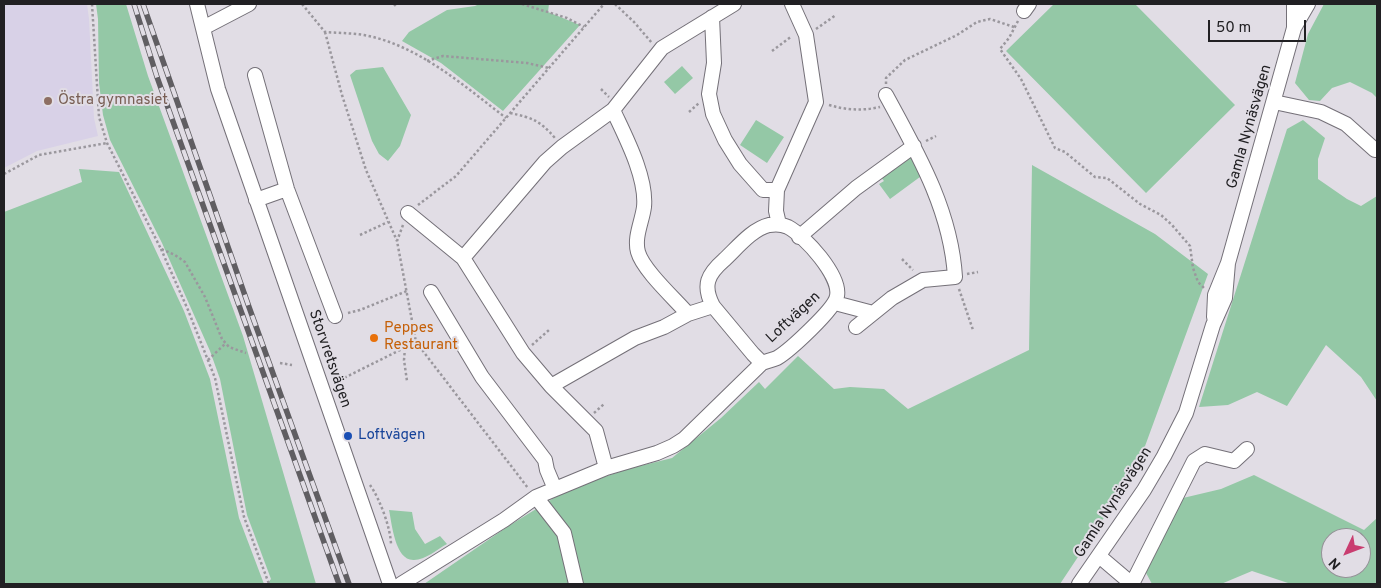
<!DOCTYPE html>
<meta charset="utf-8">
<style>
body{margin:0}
#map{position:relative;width:1381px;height:588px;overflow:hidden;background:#e1dde5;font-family:Overpass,sans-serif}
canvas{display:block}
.frame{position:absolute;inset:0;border:5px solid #212023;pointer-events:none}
.north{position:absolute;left:1321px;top:528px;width:50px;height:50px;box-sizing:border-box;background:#e1dde5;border:1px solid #949197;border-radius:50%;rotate:227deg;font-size:14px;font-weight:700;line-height:20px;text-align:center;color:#212023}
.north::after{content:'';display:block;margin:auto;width:18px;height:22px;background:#c93d70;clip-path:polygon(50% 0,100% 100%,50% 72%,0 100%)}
.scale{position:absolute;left:1208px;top:20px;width:98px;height:22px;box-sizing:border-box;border:2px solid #212023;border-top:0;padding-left:6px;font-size:15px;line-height:18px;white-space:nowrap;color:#212023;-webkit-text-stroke:4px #e1dde5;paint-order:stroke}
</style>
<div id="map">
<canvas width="1381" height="588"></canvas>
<div class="frame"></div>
<div class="north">N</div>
<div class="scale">50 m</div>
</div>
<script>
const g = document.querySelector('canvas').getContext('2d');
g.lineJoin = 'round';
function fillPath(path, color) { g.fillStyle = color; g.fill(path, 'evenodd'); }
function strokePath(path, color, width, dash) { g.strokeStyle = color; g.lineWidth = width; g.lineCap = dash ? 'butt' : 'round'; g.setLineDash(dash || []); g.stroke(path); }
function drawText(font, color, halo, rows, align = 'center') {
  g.font = font + ' Overpass,sans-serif'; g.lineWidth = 4; g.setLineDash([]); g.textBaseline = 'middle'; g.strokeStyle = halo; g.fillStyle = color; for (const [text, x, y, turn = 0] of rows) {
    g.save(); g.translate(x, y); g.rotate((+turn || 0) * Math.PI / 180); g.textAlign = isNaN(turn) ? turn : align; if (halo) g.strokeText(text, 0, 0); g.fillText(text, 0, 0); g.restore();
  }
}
fillPath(new Path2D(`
 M4,4h83l2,15 5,99 4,18 -61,15 -33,17z`), '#d8d1e7');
fillPath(new Path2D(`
 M96,4h30l22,72 95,260 73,248h-49l4,-5 -24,-64 -27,-136 -10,-28 -48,-108 -52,-103 -7,-25 -4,-32 -1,-64z
 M479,4h70l-1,8 32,13 -77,86 -62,-48 -39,-22 7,-9 38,-22 28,-4z
 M1054,4h81l100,101 -89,88 -140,-142z
 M1324,4h53v94l-5,-5 -22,-11 -18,6 -12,13 -11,-1 -14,-17 13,-49z
 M682,66l11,12 -18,16 -11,-12z
 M383,67l28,48 -11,31 -12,15 -9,-7 -7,-13 -22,-66 6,-5z
 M756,120l28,17 -17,26 -27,-18z
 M1303,120l22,18 -7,21v20l29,20 14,7 16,-10v205l-16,-24 -35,-32 -39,61 -30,-14 -29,13 -29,2 88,-278z
 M909,154l15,20 -34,25 -11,-15 5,-3 -4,-5z
 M1032,165l123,69 53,40 -71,194 -77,116h-636l83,-57 50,-31 17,-9 54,-18 44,-11 49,-40 38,-36 6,7 33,-33 36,33 16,-2 34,2 24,20 121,-59z
 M79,169l40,3 65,139 26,68 29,139 25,66h-260v-372l78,-30z
 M1254,475l110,55 13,-12v66h-86l-39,-13 -31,13h-69l-7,-13 38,-73 38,-9zM1331,538h30v30h-30z
 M389,510l23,2 3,17 10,15 15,-8 7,8c-9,5 -22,16 -33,16 -19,1 -22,-36 -25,-50z`), '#94c8a6');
const minor = new Path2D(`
 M197,4l21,85 172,495
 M1294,4v24
 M1024,11l5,-7
 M712,17l2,46 -5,31 4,20 12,26 15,24 23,26h14
 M203,28l46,-24
 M255,75l32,114 48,127
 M1274,102l47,10 25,12 29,26
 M613,110c12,26 34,67 31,97 -2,15 -10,30 -6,45 5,18 37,47 50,62
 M256,200l31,-11
 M408,213l55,45
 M779,224l-3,-13 1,-21 39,-88 -10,-67 -14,-31
 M799,237l57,-49 58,-42
 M431,292l51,85 63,83 2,10 8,19
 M835,303l38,10
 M713,306c-11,-21 -5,-32 11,-46 13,-12 28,-31 45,-35 6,-1 13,-1 19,2 17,9 53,49 49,69 -2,13 -48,55 -60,62 -5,2 -10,3 -15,5
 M1214,317l1,-22 13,-32 66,-235 14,-24
 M856,327l36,-29 31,-18 32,-3c-4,-67 -38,-125 -69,-182
 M551,386l45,45 10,37
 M536,497l28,36 12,51
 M1099,556l33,28
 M401,584l103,-64 32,-23 70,-29 51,-15 16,-7 11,-7 78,-76 -9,-9 -40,-48 -25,8 -24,13 -29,11 -84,48 -28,-33 -60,-95 82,-96 17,-15 51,-37 49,-62 72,-44
 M1079,584l65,-94 20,-34 22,-43 27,-88 12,-27 3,-35
 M1132,584l62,-123 11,-7 29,7 13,-12`);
strokePath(minor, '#747078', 16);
strokePath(new Path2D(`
 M92,4l7,113 8,26 54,106 14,6 10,7 20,35 17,42 7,8 17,6
 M302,4l23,28c13,1 26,1 39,3 54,10 99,50 142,83
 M394,4l3,3
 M522,4l45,14 17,9
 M615,4l19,18 18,21
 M1018,21l-9,17 -9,11 21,30 34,69 10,4 30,25 12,1 33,26 21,11 11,10 18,21 3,22 5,14 6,6
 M816,29l20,-14
 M325,32l17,63 24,75 31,71
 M772,51l20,-15
 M427,61l16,-5 84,7 22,5
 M886,84v-6l19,-18 52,-25 20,-13 13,-3 24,8
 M601,89l8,8
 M829,105c17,5 33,6 51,2
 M689,112l10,-9
 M510,113c23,5 29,7 45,25
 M926,141l10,-5
 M4,174l35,-19 68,-12
 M418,205l38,-29 148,-172
 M403,225l-6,16 19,101 112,146
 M360,235l28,-13
 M161,249l27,61 27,68 29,139 25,67
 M902,259l11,11
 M967,274l11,-2
 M959,289l14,41
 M348,313l12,-3 47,-19
 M532,345l17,-15
 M405,348l-1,12 3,21
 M208,360l18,-17
 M280,363l12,2
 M340,380l76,-38
 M594,413l10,-9
 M370,485c10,14 21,44 21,60`), '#9a979d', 2.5, [2.5, 2.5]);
strokePath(minor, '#fff', 14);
const rail = new Path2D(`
 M134,4l23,73 182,507
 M143,4l106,303 100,277`);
strokePath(rail, '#605e62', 5.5);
strokePath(rail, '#e1dde5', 4, [11]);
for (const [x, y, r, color] of [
 [48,101,5,"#8d6e63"],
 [374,338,5,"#e8710a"],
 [348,436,5,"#1a4fb4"]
]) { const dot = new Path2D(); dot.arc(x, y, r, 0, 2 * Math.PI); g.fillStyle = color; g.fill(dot); strokePath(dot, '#e1dde5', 2); }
drawText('15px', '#785e54', '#e1dde5', [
 ["Östra gymnasiet",58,101]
], 'left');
drawText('15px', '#212023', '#e1dde5', [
 ["Gamla Nynäsvägen",1250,127,-74],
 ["Loftvägen",794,318,-43],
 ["Storvretsvägen",329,359,71],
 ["Gamla Nynäsvägen",1114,503,-57]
]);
drawText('15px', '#c56008', '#e1dde5', [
 ["Peppes",384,329],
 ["Restaurant",384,346]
], 'left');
drawText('15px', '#164399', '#e1dde5', [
 ["Loftvägen",358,436]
], 'left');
</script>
